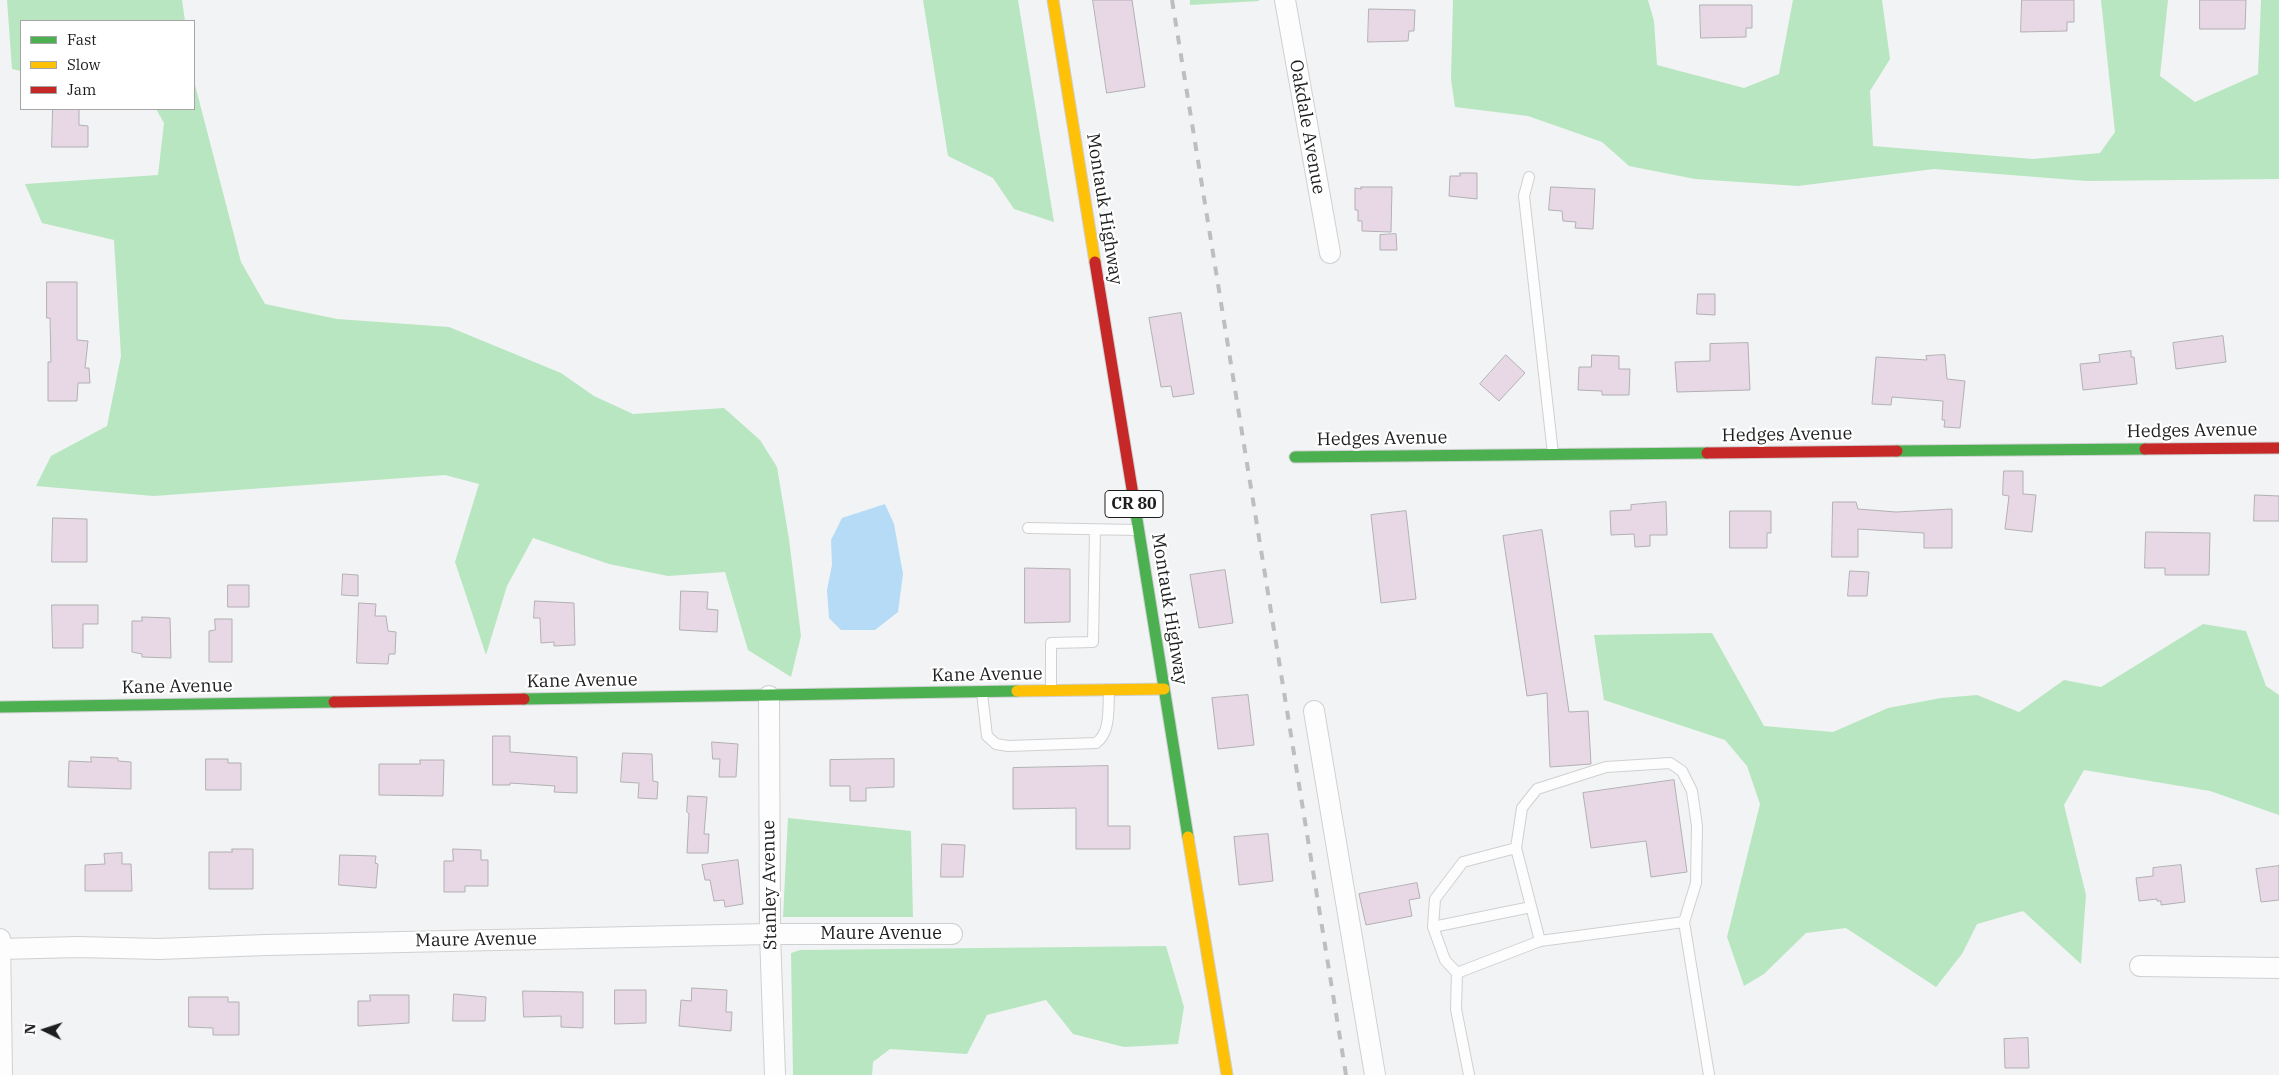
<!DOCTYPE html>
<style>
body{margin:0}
#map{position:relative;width:2279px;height:1075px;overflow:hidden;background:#f2f3f5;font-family:"IBM Plex Serif",serif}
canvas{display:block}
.legend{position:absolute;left:20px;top:20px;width:175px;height:90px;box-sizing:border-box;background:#fff;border:1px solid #a5a5a5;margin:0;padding:6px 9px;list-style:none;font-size:15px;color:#1d1d1e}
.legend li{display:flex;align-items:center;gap:10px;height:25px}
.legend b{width:25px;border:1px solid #a5a5a5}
.north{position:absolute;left:20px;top:1005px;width:50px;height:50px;-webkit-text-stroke:4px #fff;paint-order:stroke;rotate:274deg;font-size:14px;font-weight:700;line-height:20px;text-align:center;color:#1d1d1e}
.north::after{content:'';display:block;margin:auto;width:18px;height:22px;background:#1d1d1e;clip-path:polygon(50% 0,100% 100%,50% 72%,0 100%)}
</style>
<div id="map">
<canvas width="2279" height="1075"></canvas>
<ul class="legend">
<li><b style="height:6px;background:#4caf50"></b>Fast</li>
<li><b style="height:6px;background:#ffc107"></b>Slow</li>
<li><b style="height:6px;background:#c62828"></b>Jam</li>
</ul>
<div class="north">N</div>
</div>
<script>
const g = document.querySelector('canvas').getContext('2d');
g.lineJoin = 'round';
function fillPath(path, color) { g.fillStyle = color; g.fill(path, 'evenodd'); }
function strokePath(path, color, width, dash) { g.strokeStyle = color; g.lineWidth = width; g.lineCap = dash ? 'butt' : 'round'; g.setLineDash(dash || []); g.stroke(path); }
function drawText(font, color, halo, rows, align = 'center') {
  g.font = font + ' "IBM Plex Serif",serif'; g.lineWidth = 4.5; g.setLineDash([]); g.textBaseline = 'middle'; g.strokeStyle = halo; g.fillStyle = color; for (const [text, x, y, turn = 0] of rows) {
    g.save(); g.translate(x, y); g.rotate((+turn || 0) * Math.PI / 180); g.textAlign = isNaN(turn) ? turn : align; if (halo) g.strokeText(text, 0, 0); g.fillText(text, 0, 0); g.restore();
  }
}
fillPath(new Path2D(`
 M7,0h175l3,21h-164v50l-9,-2z
 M923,0h95l36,222 -40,-13 -21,-31 -45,-22z
 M1190,0h69v1l-69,4z
 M1453,0h195l6,21 3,44 87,23 35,-14 14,-74h89l8,59 -20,32 3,55 160,13 67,-6 15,-21 -14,-132h67l-8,76 35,26 63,-28 3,-74h18v179l-192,2 -153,-12 -136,17 -103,-7 -66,-13 -27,-24 -74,-26 -73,-9 -4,-28z
 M194,81l47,181 24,42 72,15 112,8 112,46 33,23 39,18 91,-6 36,32 17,27 12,72 12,97 -10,41 -43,-27 -23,-78 -57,4 -59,-12 -76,-26 -26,48 -21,69 -31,-93 24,-78 -34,-9 -291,21 -118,-10 15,-30 56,-30 14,-70 -7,-116 -72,-17 -17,-39 133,-9 6,-52 -8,-14h38z
 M2203,624l43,7 20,55 13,9v120l-69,-24 -126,-21 -20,35 22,90 -5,69 -58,-53 -46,13 -15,30 -26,33 -90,-59 -40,5 -42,41 -20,12 -17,-49 33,-133 -13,-38 -22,-26 -121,-40 -10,-65 118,-2 52,93 69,6 55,-24 53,-10 36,-3 42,17 45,-32 37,7z
 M788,818l123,13 2,86h-130z
 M1166,946l18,61 -6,37 -54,3 -51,-13 -27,-34 -59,15 -20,39 -77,-5 -17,13 -1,13h-79l-2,-122 9,-3z`), '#b8e6c0');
fillPath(new Path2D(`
 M885,504l9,20 9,50 -5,38 -23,18h-34l-12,-12 -2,-28 5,-25 -1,-25 11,-22z`), '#b5dbf6');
const building = new Path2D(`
 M1093,0h39l13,87 -38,6z
 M2022,0h52v22h-7v9l-46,1z
 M2200,0h46l-1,29h-45z
 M1700,5h52v23h-6v9l-45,1z
 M1369,9l46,1 -1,21h-5l-1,10 -40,1z
 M53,109h26v16l9,1v21h-36z
 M1460,173h17v26l-28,-3 1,-20h10z
 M1361,187h31l-1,45 -29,-1v-10h-4v-11h-3v-22l6,1z
 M1551,187l44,2 -2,40 -18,-1 1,-6 -13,-1 -1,-10 -13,-1z
 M1396,234l1,16h-17v-15z
 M47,282h30v58l11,1 -3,27h4l1,15h-12l-1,18h-29v-39h3l-1,-44h-3z
 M1698,294h17v21l-18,-1z
 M1181,313l13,81 -21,3 -2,-11 -10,1 -12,-69z
 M2223,336l3,26 -50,7 -3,-26z
 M1748,343l2,47 -73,2 -2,-30 35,-1v-17z
 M2131,351v6h3l3,27 -54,6 -3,-26 20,-2 -1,-7z
 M1506,355l19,18 -26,28 -19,-17z
 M1592,355l27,1v13h11l-1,26h-27v-4l-24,-1 1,-23h12z
 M1945,355l2,24 18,2 -5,47 -16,-1 1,-7h-3l1,-19 -51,-4 -1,8 -19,-1 4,-47 51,3 -1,-4z
 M2004,471h19v23l13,1 -4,37 -27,-3 4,-33 -6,-1z
 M2255,495l24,1v25h-25z
 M1666,502l1,33h-17v11l-15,1 -1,-13 -23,1 -1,-24 21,-1v-5z
 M1833,502h23l2,7 38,3 56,-3v39h-28v-15l-66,-4v28h-26z
 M1406,511l10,88 -35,4 -10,-88z
 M1730,511h41v22h-4v15h-37z
 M53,518l34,1v43h-35z
 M1542,530l27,182 19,-1 3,53 -41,3 -3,-74 -20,3 -24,-160z
 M2146,532l64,1 -1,42h-44v-7h-20z
 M1025,568l45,1v53l-45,1z
 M1225,570l8,53 -34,5 -9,-53z
 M1850,571l19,1 -2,24h-19z
 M343,574l15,1v21l-16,-1z
 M228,585h21v22h-21z
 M681,591l27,1 -1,17 11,1 -1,22 -37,-2z
 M535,601l39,2 1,42 -21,1v-4l-13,1 -1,-25h-6z
 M359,603l17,1 -1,12h11l2,15 8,1 -1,22h-6l-1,10 -31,-1z
 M52,605h46v19h-15v24h-30z
 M142,617l28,1 1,40 -29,-1v-3l-10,-2v-31h10z
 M215,619h17v43h-23v-31l6,-1z
 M1248,695l6,50 -36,4 -6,-51z
 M493,736h17v16l67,5v36l-23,-1 1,-6 -45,-3v2h-17z
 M712,742l26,2 -2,33h-17l1,-18h-7z
 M623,753l29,1 1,27 5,1 -1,17 -19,-1 1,-15 -18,-1z
 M91,757l27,1v3l13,1v27l-63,-2 1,-26 22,1z
 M206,759h22v4h13v27h-35z
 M894,759v28l-28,1v13h-16v-15h-20v-26z
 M420,760h24l-1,36 -64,-1v-31h41z
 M1108,766v60h22v23h-54v-41l-63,1v-41z
 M1674,780l13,92 -36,5 -5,-36 -55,7 -8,-55z
 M688,796l19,1 -3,37h5l-1,19h-21l2,-39 -2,-2z
 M1268,834l5,47 -34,4 -5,-48z
 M942,844l23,1 -2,32h-22z
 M232,849h21v40h-44v-37h23z
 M453,849l28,1v10h7v26h-23v6h-21v-31h9z
 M122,853v11h9l1,27h-47v-26l20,-1 -1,-10z
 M340,855l36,1 -1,7 3,1 -2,24 -37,-3z
 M738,860l5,44 -18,3 -1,-7 -10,1 -4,-21h-5l-3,-15z
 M2181,865l4,37 -24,3v-4h-4v-2l-18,2 -3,-23 17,-2v-8z
 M2279,866v34l-18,2 -5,-33z
 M1417,883l3,15 -11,2 3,16 -46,9 -7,-31z
 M692,988l35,2 -1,22h6l-1,19 -52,-5 2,-26 10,1z
 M615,990h31v33l-31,1z
 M523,991l60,1v36l-22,-1v-11l-37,1z
 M454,994l32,3 -1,24h-32z
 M370,995h39v28l-51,3v-25h12z
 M189,997h39v5h11v33h-26v-7l-24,-1z
 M2028,1038l1,30h-24l-1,-29z`);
fillPath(building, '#e8d8e5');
strokePath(building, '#b1b0b2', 1);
const lane = new Path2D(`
 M1529,177l-5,19 29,258
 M1028,528l109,2
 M1051,690v-47l42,-1 2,-112
 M982,693l5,43 9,8 12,2 88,-3c15,-10 12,-36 13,-52
 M1684,922l-144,19 -24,-93 6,-40 15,-19 69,-22 64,-4 12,8 10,20 5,35 -1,57 -12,39 25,153
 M1433,927l98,-20
 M1457,973l-12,-13 -12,-33 2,-28 28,-37 53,-14
 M1469,1075l-13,-66 1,-36 83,-32`);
const street = new Path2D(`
 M1285,0l45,253
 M769,696l1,238 5,141
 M1314,711l61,364
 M0,939l2,136
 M0,949l78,-2 81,2 107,-4 504,-11h182
 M2140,966l139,2`);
const fast = new Path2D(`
 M1897,451l248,-2
 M1295,457l412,-4
 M1134,501l54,336
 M524,699l493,-8
 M0,707l334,-5`);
const slow = new Path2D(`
 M1053,0l42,262
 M1017,691l147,-2
 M1188,837l39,238`);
const jam = new Path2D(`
 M1095,262l39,239
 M2145,449l134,-1
 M1707,453l190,-2
 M334,702l190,-3`);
strokePath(lane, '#cfd0d1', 12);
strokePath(street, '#cfd0d1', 22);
strokePath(fast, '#cfd0d1', 13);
strokePath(slow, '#cfd0d1', 13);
strokePath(jam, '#cfd0d1', 13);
strokePath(lane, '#fdfdfe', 10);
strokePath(street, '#fdfdfe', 20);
strokePath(fast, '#4caf50', 11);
strokePath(slow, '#ffc107', 11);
strokePath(jam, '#c62828', 11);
strokePath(new Path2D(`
 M1172,0l174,1075`), '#bebebf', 4, [9, 9]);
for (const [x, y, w] of [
 [1134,504,58]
]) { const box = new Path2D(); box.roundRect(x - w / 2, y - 13.5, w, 27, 4); g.fillStyle = '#fff'; g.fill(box); strokePath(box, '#1d1d1e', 1); }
drawText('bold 16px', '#1d1d1e', null, [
 ["CR 80",1134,504]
]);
drawText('18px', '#1d1d1e', '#fff', [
 ["Oakdale Avenue",1307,127,80],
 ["Montauk Highway",1104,209,81],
 ["Hedges Avenue",2192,431,-1],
 ["Hedges Avenue",1787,435,-1],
 ["Hedges Avenue",1382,439,-1],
 ["Montauk Highway",1169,609,81],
 ["Kane Avenue",987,675,-1],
 ["Kane Avenue",582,681,-1],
 ["Kane Avenue",177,687,-1],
 ["Stanley Avenue",770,885,-91],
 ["Maure Avenue",881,934],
 ["Maure Avenue",476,940,-1]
]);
</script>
